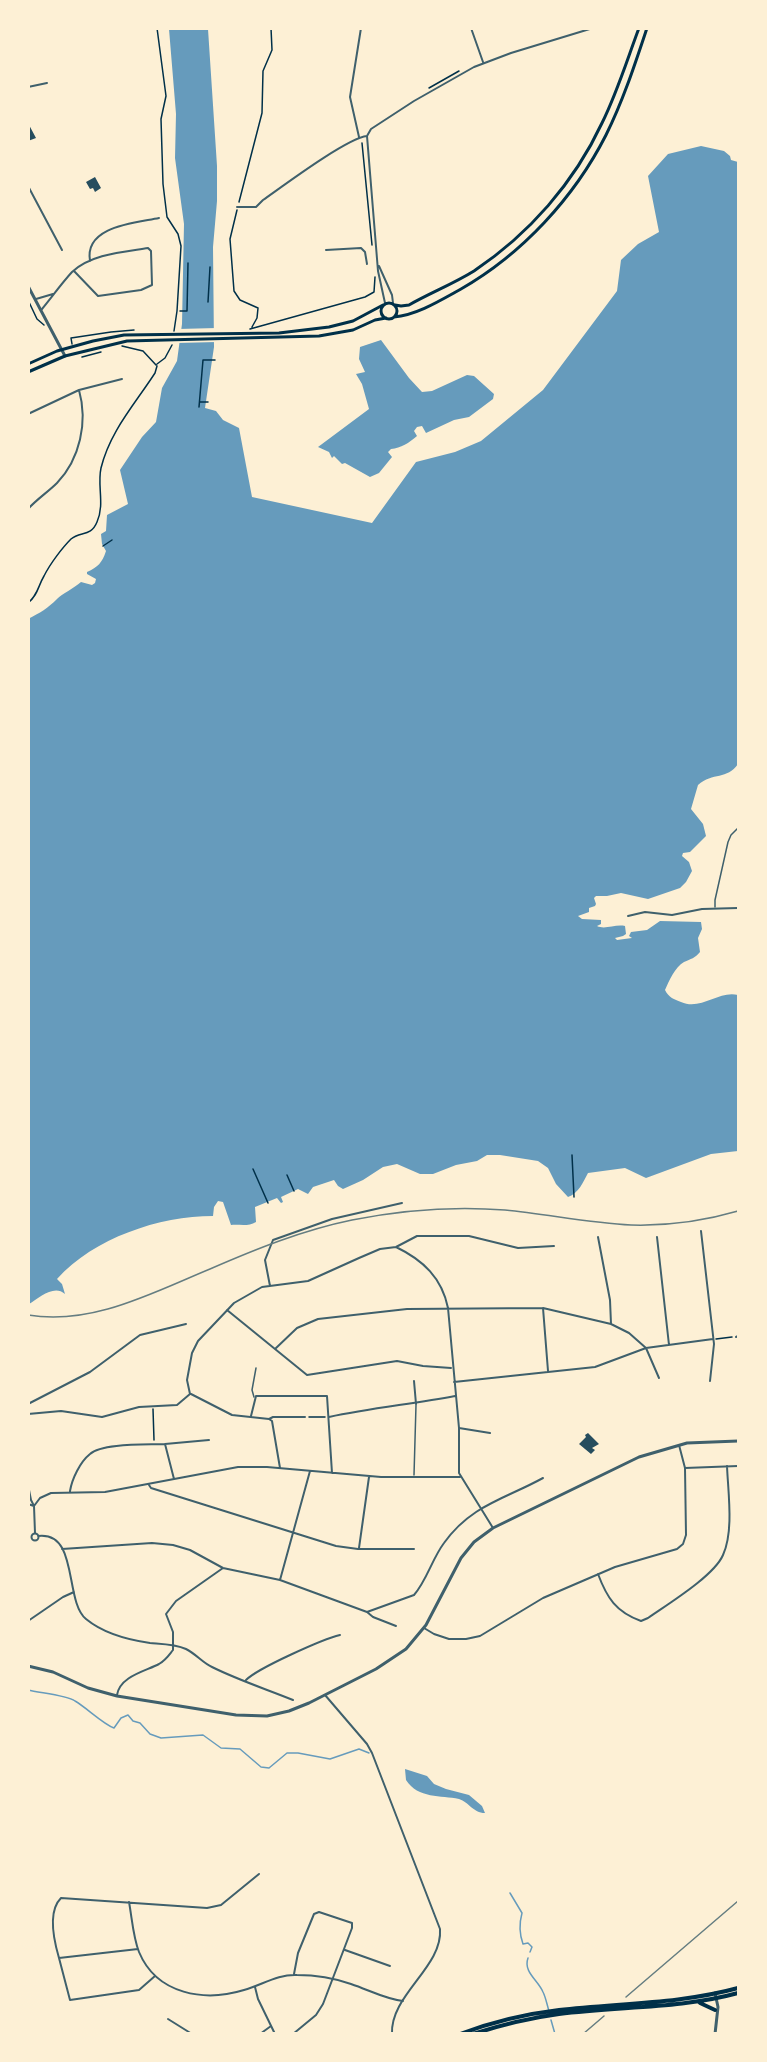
<!DOCTYPE html>
<style>
body{margin:0}
#map{position:relative;width:767px;height:2062px;overflow:hidden;background:#fdf0d5;font-family:Barlow,sans-serif}
canvas{display:block}
.frame{position:absolute;inset:0;border:30px solid #fdf0d5;pointer-events:none}
</style>
<div id="map">
<canvas width="767" height="2062"></canvas>
<div class="frame"></div>
</div>
<script>
const g = document.querySelector('canvas').getContext('2d');
g.lineJoin = 'round';
function fillPath(path, color) { g.fillStyle = color; g.fill(path, 'evenodd'); }
function strokePath(path, color, width, dash) { g.strokeStyle = color; g.lineWidth = width; g.lineCap = dash ? 'butt' : 'round'; g.setLineDash(dash || []); g.stroke(path); }
fillPath(new Path2D(`
 M169,29h39l9,137v35l-4,46 1,100 -9,61 11,3 7,9 16,8 13,69 120,26 44,-61 39,-10 26,-11 62,-51 74,-99 4,-31 17,-16 21,-12 -11,-56 20,-22 33,-8 23,5 6,5 1,4 7,2v602c-11,16 -25,8 -40,21l-7,24 12,15 3,12 -16,16 -7,1 -1,3 7,6 3,9 -6,11 -6,6 -32,11 -27,-6 -14,3h-11l-2,2 2,6 -1,2 -6,2v4l-11,4 4,3 19,1v4l-4,2c8,4 18,-2 28,0l1,8 -3,2 -8,2 2,2 15,-2 -3,-2 2,-4 16,-2 13,-9 41,1 1,7 -4,9 2,14c-5,6 -9,7 -16,10 -9,5 -15,19 -19,28 4,8 9,9 16,12 20,9 38,-12 57,-7v156l-27,3 -65,24 -21,-10 -37,5c-5,9 -9,20 -20,24l-12,-13 -8,-16 -10,-7 -38,-6h-13l-10,6 -21,4 -23,9h-13l-23,-10 -14,3 -20,13 -20,9 -5,-3 -4,-6 -21,7 -5,7 -10,-5 -17,8 2,5 -2,1 -4,-5 -22,9 1,15c-8,5 -17,2 -25,3l-8,-23 -5,-1 -4,6 -1,9c-54,0 -119,22 -156,63l5,5 3,10c-11,-10 -26,4 -36,10l-1,-685c12,-6 20,-11 29,-20 5,-5 17,-11 24,-17l11,3 3,-2 1,-4 -9,-5v-2c11,-5 15,-9 19,-21l-4,-7 -1,-10 5,-3 1,-16 21,-11 -8,-34 22,-33 14,-15 6,-34 15,-27 5,-37 2,-100 -9,-66 1,-44z
 M381,340l28,38 13,14 10,-1 35,-16 7,1 20,18 -1,5 -24,18 -15,3 -28,13 -4,-7 -5,1 -3,4 3,5c-8,7 -16,12 -26,13l-3,3 4,5 -13,16 -9,4 -25,-14 -3,1 -8,-8 -2,2 -3,-6 -11,-5 51,-38 -7,-25 -6,-10 9,-2 -6,-13 1,-12z
 M405,1769l22,7 7,8 12,5 23,6 13,11 3,7c-12,0 -16,-11 -26,-14 -18,-4 -41,0 -53,-19z`), '#669bbc');
fillPath(new Path2D(`
 M217,328v14l-40,1 1,-14z`), '#fdf0d5');
strokePath(new Path2D(`
 M28,1690c12,3 38,5 47,11 12,7 28,23 39,27l7,-10 7,-3 5,6 7,2 10,11 11,4 42,-3 18,13 19,1 21,18 8,1 18,-15h11l32,6 29,-10 10,4
 M510,1893l12,20c-3,11 -3,20 1,31l5,-1 4,4 -2,5
 M528,1958c-5,14 10,22 15,34 3,6 4,13 6,19
 M551,2020l4,14`), '#669bbc', 1.5);
fillPath(new Path2D(`
 M28,123l8,15 -8,3z
 M95,177l6,11 -6,4 -2,-4 -3,1 -4,-7z
 M588,1433l11,11 -7,4 3,2 -4,4 -12,-10 7,-7 -1,-2z`), '#264d5e');
strokePath(new Path2D(`
 M157,28l9,68 -5,23 2,65 4,33 11,17 3,12 -4,65 -3,20
 M601,28h3
 M429,88l30,-17
 M362,143l10,102
 M239,202l23,-89 1,-42 9,-21 -1,-22
 M237,210l-7,29 4,52 6,9 18,8 -1,10 -5,9
 M28,300l9,19 7,6
 M208,302l2,-35
 M180,311h7l1,-48
 M250,329l115,-32 9,-5 1,-15
 M72,344l-1,-6 40,-6 23,-2
 M122,346l21,5 13,14
 M82,357l19,-5
 M157,364l8,-6 7,-13
 M200,402h8
 M199,407l4,-47h12
 M103,546l9,-6
 M28,603c10,-8 10,-17 16,-27 6,-12 18,-28 27,-37 9,-8 20,-2 26,-17 8,-18 0,-36 4,-54 9,-37 34,-64 54,-95l2,-7
 M572,1155l2,42
 M253,1169l15,34
 M287,1175l7,16
 M716,1339l16,-2
 M153,1409l1,31
 M309,1417h16
 M28,1524v10`), '#003049', 1.5);
strokePath(new Path2D(`
 M715,907v-7l13,-58 3,-7 7,-7
 M254,1397l-2,-7 4,-22
 M414,1475l2,-70`), '#3f606c', 1.5);
strokePath(new Path2D(`
 M471,28l12,34
 M28,87l19,-4
 M367,136l4,-7 43,-28 60,-34 37,-14 82,-25
 M367,136l11,135 7,32
 M359,137l-9,-40 11,-69
 M28,186l34,64
 M237,207h19l7,-7c20,-14 84,-62 104,-64
 M326,250l35,-2 4,4 2,12
 M90,261c-6,-35 45,-38 69,-43
 M379,266l13,29 1,8
 M36,299l17,-5
 M42,309c10,-12 19,-25 30,-37 19,-18 51,-20 76,-24l3,3 1,34 -11,5 -43,6 -24,-25
 M28,414l51,-24 43,-11
 M28,509c9,-10 20,-17 29,-26 23,-24 31,-61 22,-93
 M628,916l17,-4 27,3 30,-6 36,-1
 M701,1231l13,113 -4,37
 M598,1237l12,63 1,24
 M657,1237l12,108
 M396,1247c27,13 46,31 52,61l11,120v45l34,55
 M270,1286l-5,-26 8,-20 59,-21 70,-16
 M543,1308l5,63
 M227,1310l80,65 90,-14 26,5 28,2
 M736,1337l2,-1
 M275,1349l22,-21 21,-9 89,-10 136,-1 68,16 18,9 17,15 13,30
 M414,1381l2,23
 M454,1382l141,-15 51,-19 67,-9
 M190,1394l-3,-14 5,-27 6,-12 36,-38 28,-16 46,-6 51,-23 21,-9 16,-2 21,-11h52l49,12 36,-2
 M191,1394l41,21 37,4 4,-2h32
 M28,1404l62,-32 50,-37 46,-11
 M28,1414l33,-3 41,6 37,-10 38,-2 13,-11
 M251,1416l5,-20h71l5,77
 M329,1417c42,-9 84,-13 126,-21
 M269,1419l3,2 8,47
 M459,1428l31,5
 M165,1444l44,-4
 M28,1458v10
 M685,1468l53,-2
 M28,1485l3,15 3,6
 M149,1485l2,3 185,58 22,3h56
 M70,1491c2,-12 10,-29 20,-37 12,-11 58,-9 75,-10l9,35
 M28,1504l6,2
 M35,1533l-1,-27 6,-8 11,-5 54,-1 133,-25h29l114,10h79
 M31.5 1537a3.5 3.5 0 1 1 7 0a3.5 3.5 0 1 1-7 0Z
 M38,1536c41,-5 26,65 48,83 17,14 43,21 64,24 12,1 25,1 36,6 10,5 17,14 26,18 26,13 54,22 81,33
 M359,1548l10,-71
 M62,1549l90,-6 21,2 17,5 33,18 57,12 87,32 47,-17c13,-15 18,-36 30,-52 27,-38 61,-44 99,-65
 M598,1574c9,24 18,38 43,47l7,-3c20,-14 66,-42 75,-63 11,-24 5,-63 4,-89
 M280,1580l30,-109
 M367,1612l6,5 23,9
 M28,1621l35,-24 11,-5
 M424,1628l10,6 15,5h17l14,-3 63,-38 72,-31 62,-18 6,-5 3,-9 -1,-67 -6,-23
 M246,1680c12,-12 77,-41 94,-45
 M117,1695c3,-19 29,-24 42,-31 7,-4 10,-9 14,-14v-18l-7,-18 10,-13 47,-33
 M325,1695l42,49 5,9 68,176c3,38 -50,66 -48,105
 M129,1902c3,16 4,35 10,50 18,43 66,50 105,38 18,-5 34,-16 53,-15 18,0 37,3 54,9 18,6 34,15 52,17
 M138,1949l-79,9 11,42 69,-10 16,-14
 M345,1950l45,16
 M59,1958c-5,-17 -12,-46 2,-60l146,10 14,-3 38,-31
 M255,1987l3,12 17,35
 M168,2019l24,15
 M260,2034l11,-8
 M293,2034l23,-19 7,-11 29,-76v-5l-33,-11 -5,2 -16,39 -4,21`), '#3f606c', 2);
strokePath(new Path2D(`
 M28,286l37,70
 M28,1666l25,6 35,16 29,8 119,19 31,1 22,-5 20,-8 67,-34 30,-20 20,-24 35,-67 13,-16 19,-14 146,-71 48,-14 51,-2
 M715,1993l3,14 -3,27`), '#3f606c', 3);
strokePath(new Path2D(`
 M381 311a8 8 0 1 1 16 0a8 8 0 1 1-16 0Z
 M395,305l6,1 8,-1c21,-12 44,-21 65,-34 55,-37 100,-88 128,-148 15,-30 25,-63 37,-95
 M394,317c23,-2 47,-17 67,-28 61,-35 113,-91 145,-154 17,-34 29,-71 41,-107
 M28,364l29,-13 36,-10 31,-6 155,-2 50,-6 24,-6 30,-16
 M28,372l37,-16 62,-15 192,-5 34,-6 22,-10 11,-2`), '#003049', 3);
strokePath(new Path2D(`
 M700,2003l15,7
 M460,2034c32,-12 65,-20 99,-24 60,-7 121,-6 179,-22
 M473,2034c28,-9 56,-16 86,-20 60,-8 121,-5 179,-21`), '#003049', 4);
strokePath(new Path2D(`
 M28,1315c64,11 126,-23 182,-46 46,-20 93,-39 142,-49 50,-10 102,-14 153,-10 42,4 84,13 126,15 36,1 73,-4 107,-14
 M626,1997l112,-96
 M583,2034l21,-18`), '#657d81', 1.5);
</script>
